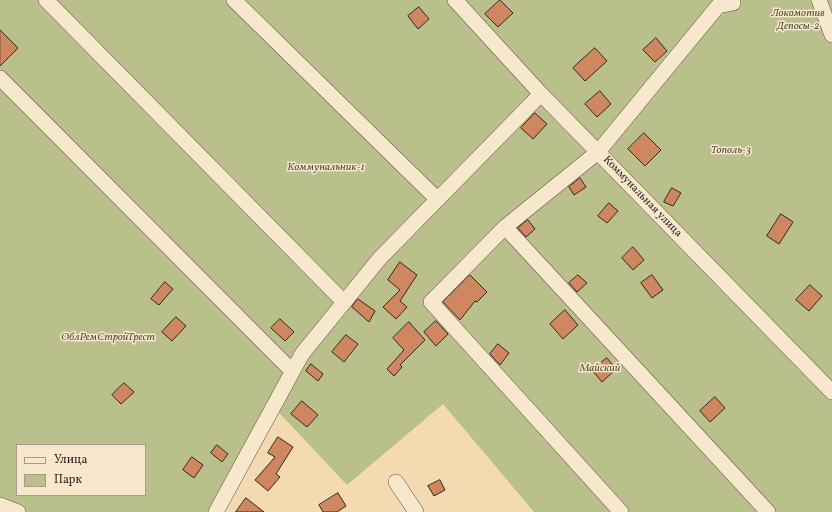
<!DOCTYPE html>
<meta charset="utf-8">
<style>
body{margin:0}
#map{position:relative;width:832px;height:512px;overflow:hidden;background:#f3dab0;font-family:Vollkorn,serif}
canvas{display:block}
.legend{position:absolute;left:16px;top:444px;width:130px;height:52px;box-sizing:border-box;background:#f7e7cc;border:1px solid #aa9a88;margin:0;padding:5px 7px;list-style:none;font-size:12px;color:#362721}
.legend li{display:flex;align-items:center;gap:8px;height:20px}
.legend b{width:20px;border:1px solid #aa9a88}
</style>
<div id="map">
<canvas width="832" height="512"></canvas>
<ul class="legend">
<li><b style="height:5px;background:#f7e7cc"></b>Улица</li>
<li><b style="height:11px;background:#b9c08c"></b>Парк</li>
</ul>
</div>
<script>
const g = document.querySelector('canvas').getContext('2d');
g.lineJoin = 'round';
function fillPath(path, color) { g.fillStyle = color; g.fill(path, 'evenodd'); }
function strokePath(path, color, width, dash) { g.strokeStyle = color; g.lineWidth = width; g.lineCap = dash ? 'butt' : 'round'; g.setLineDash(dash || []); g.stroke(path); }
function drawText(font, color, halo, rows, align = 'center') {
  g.font = font + ' Vollkorn,serif'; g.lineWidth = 3; g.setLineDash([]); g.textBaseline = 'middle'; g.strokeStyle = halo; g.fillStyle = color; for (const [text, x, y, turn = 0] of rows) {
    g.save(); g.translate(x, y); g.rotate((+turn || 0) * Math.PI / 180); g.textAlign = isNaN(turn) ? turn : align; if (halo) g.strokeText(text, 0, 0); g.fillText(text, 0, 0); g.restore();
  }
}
fillPath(new Path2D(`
 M0,0h832v512h-298l-91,-108 -96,81 -77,-82 -53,109h-199l-18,-7zM17,445h128v50h-128z`), '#b9c08c');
const building = new Path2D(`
 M500,0l13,13 -15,14 -13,-13z
 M419,7l10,12 -11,10 -10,-13z
 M0,30l18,18 -18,18z
 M656,38l11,13 -12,11 -12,-12z
 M595,48l12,13 -22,20 -12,-13z
 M600,91l11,13 -14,13 -12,-13z
 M535,113l12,11 -14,15 -12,-11z
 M644,133l17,17 -16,16 -17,-17z
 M580,178l6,9 -12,8 -5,-8z
 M672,188l9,5 -8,13 -9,-4z
 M609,203l9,8 -11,12 -9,-7z
 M781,214l12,8 -14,22 -12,-8z
 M528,220l7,9 -9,8 -8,-9z
 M633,247l11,13 -11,10 -11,-12z
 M400,262l17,13 -17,26 7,6 -11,12 -13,-12 17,-17 -12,-10z
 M470,275l17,17 -10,10 -2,-1 -15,19 -17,-18z
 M578,275l9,8 -10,9 -8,-9z
 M652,275l11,15 -11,8 -11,-15z
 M165,282l8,7 -14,16 -8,-6z
 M810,285l12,11 -13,15 -13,-11z
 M358,299l17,12 -6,11 -17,-15z
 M565,310l13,15 -15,14 -13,-15z
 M176,317l10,9 -14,15 -10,-9z
 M280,319l14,13 -9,9 -14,-13z
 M436,321l12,13 -12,12 -12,-14z
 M409,322l16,18 -25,25 2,2 -8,9 -7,-7 17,-19 -11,-12z
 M346,335l12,9 -14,18 -12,-10z
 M498,344l11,9 -9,12 -10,-11z
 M607,358l9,11 -14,13 -10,-12z
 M311,364l12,10 -5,7 -12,-10z
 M124,383l10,9 -13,12 -9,-9z
 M715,397l10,11 -15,14 -10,-11z
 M302,401l16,14 -11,12 -16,-13z
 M278,437l15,10 -17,27 4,3 -12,14 -13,-11 20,-23 -7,-4z
 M217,445l11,9 -6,8 -11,-9z
 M192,457l11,8 -9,13 -11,-8z
 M440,480l5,10 -11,6 -6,-10z
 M338,493l8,13 -9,6h-14l-4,-7z
 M246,498l18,14h-28z`);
fillPath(building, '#ce875f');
strokePath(building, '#362721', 1);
const minor = new Path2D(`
 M46,0l298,302
 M234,0l203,199
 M455,0l86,94 291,298
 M819,0l13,35
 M733,3l-15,3 -120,146 -93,75 263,285
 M0,78l292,293
 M505,227l-74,75 190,210
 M396,482l20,30
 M0,505l18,7
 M216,512l86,-158 78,-96 161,-164`);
strokePath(minor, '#655445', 16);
strokePath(minor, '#f7e7cc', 15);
drawText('italic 11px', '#574d3c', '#f7e7cc', [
 ["Локомотив",798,14],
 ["Депосы-2",798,27],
 ["Тополь-3",731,151],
 ["Коммунальник-1",326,168],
 ["ОблРемСтройТрест",108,338],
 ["Майский",600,369]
]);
drawText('11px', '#362721', '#f7e7cc', [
 ["Коммунальная улица",642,197,46]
]);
</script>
